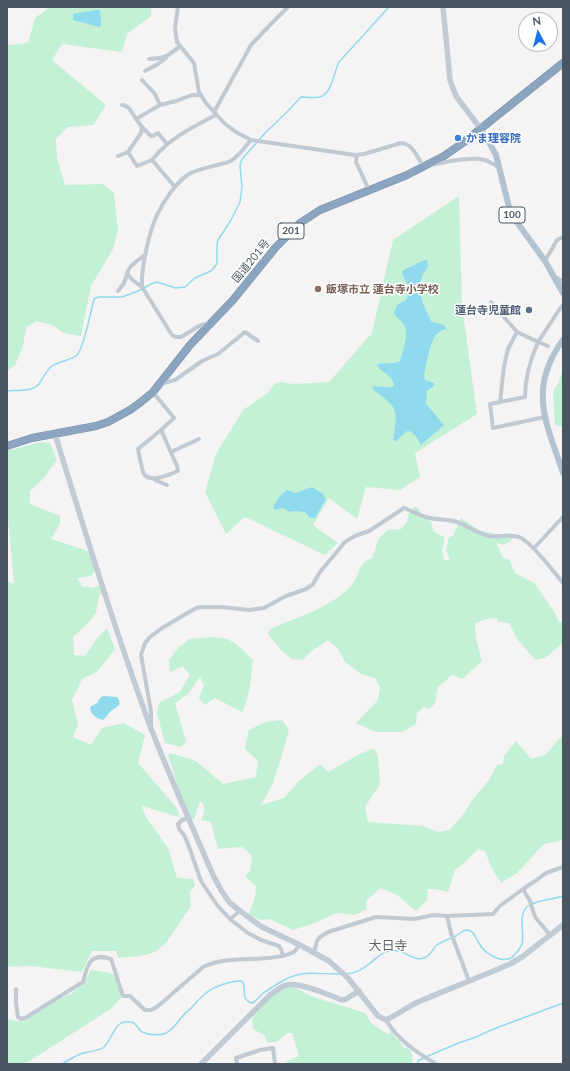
<!DOCTYPE html>
<meta charset="utf-8">
<style>
body{margin:0}
#map{position:relative;width:570px;height:1071px;overflow:hidden;background:#f5f3f3;font-family:Lato,sans-serif}
canvas{display:block}
.frame{position:absolute;inset:0;border:8px solid #4a5661;pointer-events:none}
.north{position:absolute;left:518px;top:12px;width:40px;height:40px;box-sizing:border-box;background:#fff;border:1px solid #b7bbc0;border-radius:50%;rotate:353deg;font-size:11px;font-weight:700;line-height:16px;text-align:center;color:#4a5661}
.north::after{content:'';display:block;margin:auto;width:14px;height:18px;background:#1a73e8;clip-path:polygon(50% 0,100% 100%,50% 72%,0 100%)}
</style>
<div id="map">
<canvas width="570" height="1071"></canvas>
<div class="frame"></div>
<div class="north">N</div>
</div>
<script>
const g = document.querySelector('canvas').getContext('2d');
g.lineJoin = 'round';
function fillPath(path, color) { g.fillStyle = color; g.fill(path, 'evenodd'); }
function strokePath(path, color, width, dash) { g.strokeStyle = color; g.lineWidth = width; g.lineCap = dash ? 'butt' : 'round'; g.setLineDash(dash || []); g.stroke(path); }
function drawText(font, color, halo, rows, align = 'center') {
  g.font = font + ' Lato,"Noto Sans JP",sans-serif'; g.lineWidth = 3; g.setLineDash([]); g.textBaseline = 'middle'; g.strokeStyle = halo; g.fillStyle = color; for (const [text, x, y, turn = 0] of rows) {
    g.save(); g.translate(x, y); g.rotate((+turn || 0) * Math.PI / 180); g.textAlign = isNaN(turn) ? turn : align; if (halo) g.strokeText(text, 0, 0); g.fillText(text, 0, 0); g.restore();
  }
}
fillPath(new Path2D(`
 M50,7h101v9l-24,18 -5,18 -60,-8 -10,16 54,45 -13,20 -25,2 -12,12 1,19 8,27 38,-1 11,9 4,37 -5,19 -22,37 -10,50 -17,-3 -12,-8 -16,-4 -10,7 -3,18 -8,19 -8,6v-326l21,-2 7,-25z
 M459,196l3,110 15,108 -62,39 5,24 -20,13 -34,-3 -9,32 -28,-21 -16,27 25,18 -13,12 -80,-38 -19,17 -21,-42 11,-38 27,-44 25,-17 6,-9 6,-2 13,2 36,-2 43,-49 21,-93z
 M563,370v57l-5,-1 -3,-2 -2,-31 1,-4 3,-3z
 M41,442l9,1 7,17 -14,19 -13,12v13l30,12v8l-9,15 37,12 9,17 -6,8 -14,2 5,8 10,2 9,-4 1,6 -3,6 -3,17 -9,11 -14,13 1,18 11,1 13,-19 9,-9 8,21 -17,22 -16,8 -10,21 6,25 -5,12 18,8 11,-17 22,-5 21,12 -7,28 39,45 2,9 -37,-11 4,11 22,31 9,30 16,1 2,7 -5,6 1,14 -25,37 -11,9 -14,4 -23,2 -2,-7h-24l-10,21 -52,-6 -23,1v-386l7,3 -6,-66 -1,4v-71z
 M416,506l5,7 10,9 2,9 11,6v7l-2,6 2,11 6,-2 -4,-9 3,-13 4,-1 8,-18 18,12 20,5 13,-2v7l-8,5 -8,-2 7,15 6,1 6,14 19,10 19,27 6,12h4v21l-18,15 -10,2 -18,-21 -8,-16 -11,-1 -1,-4 -12,1 -10,5 1,15 6,22 -20,18 -10,-4 -14,12 -3,16 -6,6 -5,-2 -7,6 -1,11 -14,8h-26l-20,-9 22,-23 2,-13 -5,-9 -14,-4 -16,-12 -7,-13 -10,-9 -15,10 -11,10 -10,-1 -9,-7 -15,-18 2,-5c25,-11 51,-18 72,-35 4,-3 8,-7 11,-11 8,-11 4,-19 19,-25l7,-20 9,-8 13,-1 6,-7 2,-10z
 M212,637l16,2 13,9 12,12c-2,17 -3,38 -11,52l-27,-14 -10,7 -6,-7 5,-13 -4,-8 -11,16 -14,10 11,39 -5,5 -16,-4 -8,-30 2,-10 21,-11 10,-17 -7,-9 -13,6 -1,-12 9,-12 12,-9z
 M282,720l7,10 -10,35 -7,20 -11,20 23,-7 15,-17 21,-17 8,8 30,-17 16,-7 4,8 2,28 -15,23 3,15 56,4 14,6 11,-2 14,-15 10,-16 16,-19 8,-15 6,-1 1,-8 12,-15 15,18 14,-4 18,-20v105l-19,4 -27,29 -16,10 -10,-16 -6,-16 -7,-2 -13,13 -10,8 -7,22 -12,-3h-8l-1,11 -11,11 -19,-16 -17,-7 -14,13 1,8 -13,6 -17,-2 -28,12 -16,5 -23,-11 -10,1 -11,-6 6,-17 1,-11 -11,-10 5,-5 2,-15 -10,-9 -24,2 -7,-27 -10,-2 3,-7v-8l-4,-4 -6,18 -6,2 -20,-67h6l22,7 27,23 33,-7 2,-16 -13,-12 4,-19 16,-8z
 M91,970l15,2 12,4 5,19 -11,13 -87,56h-18v-45l16,3 14,-12 35,-17 13,-11z
 M292,986l19,10 54,17 6,10 18,12 2,-6 5,9 3,2 4,7 8,3 2,14h-128l1,-2 13,-6 -7,-23h-5l-9,8 -10,2 -4,-8 -11,-6 -1,-11 25,-28z`), '#c3f1d5');
fillPath(new Path2D(`
 M96,10h4l1,15 -2,2 -26,-7v-6z
 M427,260l1,6c-2,4 -5,8 -6,11 -7,15 4,32 9,44 5,3 10,2 14,5l1,3c-3,1 -6,2 -9,5 -7,7 -11,31 -13,42l1,4 9,3v3l-7,5 -1,13 18,21 -23,20c-3,-6 -7,-14 -14,-14l-11,10 -3,-1c1,-8 5,-23 1,-31 -4,-8 -15,-14 -21,-20l-1,-3c8,0 15,3 22,0 0,-11 -14,-13 -17,-22 7,-2 15,1 23,-3 3,-12 10,-26 3,-38 -3,-4 -7,-5 -9,-10l3,-8 9,-5c1,-3 3,-7 3,-10 0,-7 -6,-10 -7,-19l20,-10z
 M312,487l10,6 4,6 -11,19h-5l-5,-6c-5,0 -10,-2 -15,0l-7,-4 -8,2 -2,-3 7,-11 7,-6 9,3z
 M103,696l14,1c7,9 -2,10 -7,15 -3,3 -4,6 -7,8 -8,-3 -12,-4 -13,-13l7,-4 3,-5z`), '#90daee');
strokePath(new Path2D(`
 M7,391c10,-1 25,1 32,-7 4,-6 7,-13 13,-18 7,-5 18,-5 25,-11 7,-7 14,-45 17,-56l4,-2h24l16,-6 13,-7 6,-2 19,6 9,-1 10,-9 16,-7 6,-7v-19l1,-5 13,-20 9,-18 2,-15 -2,-22 2,-6 24,-27 19,-18 16,-17c6,0 14,1 19,0 12,-3 14,-26 19,-35l50,-55
 M347,974c8,-1 16,-5 22,-10 7,-5 12,-12 20,-13 16,-3 23,11 35,7 6,-1 8,-9 13,-13 5,-4 13,-6 19,-9 3,-2 6,-5 10,-6 9,0 10,10 14,15 6,9 20,18 31,13 2,-1 4,-4 6,-6 2,-3 4,-5 5,-8 3,-12 -5,-29 6,-38 10,-7 24,-6 35,-10
 M62,1064c7,-4 14,-9 22,-11 6,-2 16,-2 20,-6 8,-7 10,-24 21,-25 11,-2 11,5 17,10 6,3 18,4 24,1 7,-3 10,-9 15,-15 3,-4 7,-7 11,-11 4,-4 8,-9 13,-13 7,-7 27,-14 37,-13 6,8 -3,18 10,22 5,-2 7,-6 11,-10 5,-3 11,-7 16,-10 23,-15 37,-8 63,-9
 M417,1064l2,-4 37,-16 20,-7 15,-7 72,-27`), '#90daee', 1.5);
const highway = new Path2D(`
 M7,446l25,-8 64,-12 12,-4 22,-12 11,-8 12,-10 37,-47 43,-45 43,-53 24,-24 20,-13 87,-35 37,-19 20,-14 99,-79`);
strokePath(highway, '#7690ad', 8);
strokePath(new Path2D(`
 M178,7l-3,21 2,14 17,21 5,29 7,11 18,20 12,9 15,8 104,15 9,-1 37,-11c13,1 16,16 23,23
 M149,59c17,-1 18,-2 31,-13
 M145,71l13,-7 8,-6
 M142,80l13,14 5,11
 M122,105c7,0 10,8 14,14
 M214,112l37,-67 18,-19 19,-19
 M142,127l9,9h2l5,-3 9,11
 M128,152l9,14 15,-6
 M357,155l-1,7 13,28
 M118,156l10,-4 13,-19 1,-6 -6,-8 24,-14 16,-4 16,-6h8
 M431,165c15,-3 39,-9 54,-5 6,2 10,5 15,8
 M175,187l-23,-27c16,-21 41,-33 64,-45
 M545,261l12,-21 6,-3
 M554,276l9,6
 M142,287c-4,-3 -10,-7 -13,-11 -6,-7 11,-17 16,-21
 M118,291l6,-8 3,-9
 M491,302l26,30
 M209,323l-10,3 -18,11h-5l-4,-2 -30,-48c-1,-19 7,-55 15,-72 6,-13 19,-33 32,-41 9,-5 21,-7 32,-10 4,-1 8,-1 11,-4 6,-3 14,-14 19,-20
 M160,384l15,-4 27,-19 16,-7 27,-22 13,9
 M153,392l21,26 -13,12 -23,19c1,5 4,22 6,25 7,10 26,0 34,-3l-1,-5 -16,-36
 M500,402l25,-5c0,-21 5,-37 13,-55l10,4
 M545,417l-52,11 -3,-24 10,-2 4,-36 4,-17 9,-17 21,10 21,-32 4,-5
 M171,452l28,-13
 M155,480l12,5
 M534,548l29,-31
 M151,726v-15l-10,-56 4,-12 5,-6 12,-9 34,-20 6,-1h19l28,3 15,-2 22,-12 20,-7 7,-5 7,-12 25,-30 10,-6 14,-5 23,-15 12,-8c8,3 17,8 26,10 9,2 18,1 27,4 11,4 20,11 31,14 10,2 23,-3 33,2 13,7 32,33 42,45
 M188,818l-6,2 -4,4 1,5 5,6 4,9 13,37 16,24 13,14 18,14 13,7 18,6 2,3 2,7
 M523,889l7,12 5,16 15,18
 M447,916l4,17 18,48
 M230,919l10,-8
 M314,952l3,-11 3,-4 8,-5 48,-15 38,2 20,-4 13,1 46,-2 7,-8 23,-17 12,-8 11,-8 17,-6
 M16,989v14l2,14 3,2 4,-1 58,-36c4,-17 7,-30 28,-23l12,37h7l15,14h6l6,-3 46,-40c23,-11 49,-6 73,-10 5,-1 13,-2 18,-5 2,-2 4,-5 6,-7
 M386,1020c12,20 30,32 50,44
 M237,1064l-1,-6 24,-8 13,-2 2,16`), '#c1cad2', 4);
strokePath(new Path2D(`
 M443,7l7,73 6,16 24,32
 M55,434c30,98 60,196 95,292 20,51 42,101 64,151l7,13 8,12 11,9 22,16 38,18 29,16 19,17 30,38 8,4c11,-5 21,-13 32,-18 31,-13 62,-25 92,-38l12,-7 41,-32
 M201,1064l70,-70c5,-3 10,-8 16,-9 13,-3 42,10 55,15l4,-1 13,-8`), '#c1cbd6', 5.5);
strokePath(new Path2D(`
 M480,128l10,16 6,11 13,52 2,7 34,47 18,32
 M563,340c-13,17 -22,40 -20,61 1,23 13,50 20,72`), '#b3c2d1', 6);
strokePath(highway, '#8ba5c1', 7);
for (const [x, y, r, color] of [
 [458,138,4,"#3f7fe0"],
 [318,289,4,"#8d6e63"],
 [529,310,4,"#5c6f8a"]
]) { const dot = new Path2D(); dot.arc(x, y, r, 0, 2 * Math.PI); g.fillStyle = color; g.fill(dot); strokePath(dot, '#fff', 1.5); }
for (const [x, y, w] of [
 [512,215,26],
 [291,231,26]
]) { const box = new Path2D(); box.roundRect(x - w / 2, y - 8, w, 16, 3); g.fillStyle = '#fff'; g.fill(box); strokePath(box, '#4a5661', 1); }
drawText('bold 10px', '#4a5661', null, [
 ["100",512,215],
 ["201",291,231]
]);
drawText('bold 11px', '#366cbe', '#fff', [
 ["かま理容院",466,138]
], 'left');
drawText('11px', '#4a5661', '#fff', [
 ["国道201号",251,261,-51]
]);
drawText('bold 11px', '#785e54', '#fff', [
 ["飯塚市立 蓮台寺小学校",326,289]
], 'left');
drawText('bold 11px', '#4e5e75', '#fff', [
 ["蓮台寺児童館",521,310]
], 'right');
drawText('13px', '#5f6368', '#fff', [
 ["大日寺",388,946]
]);
</script>
